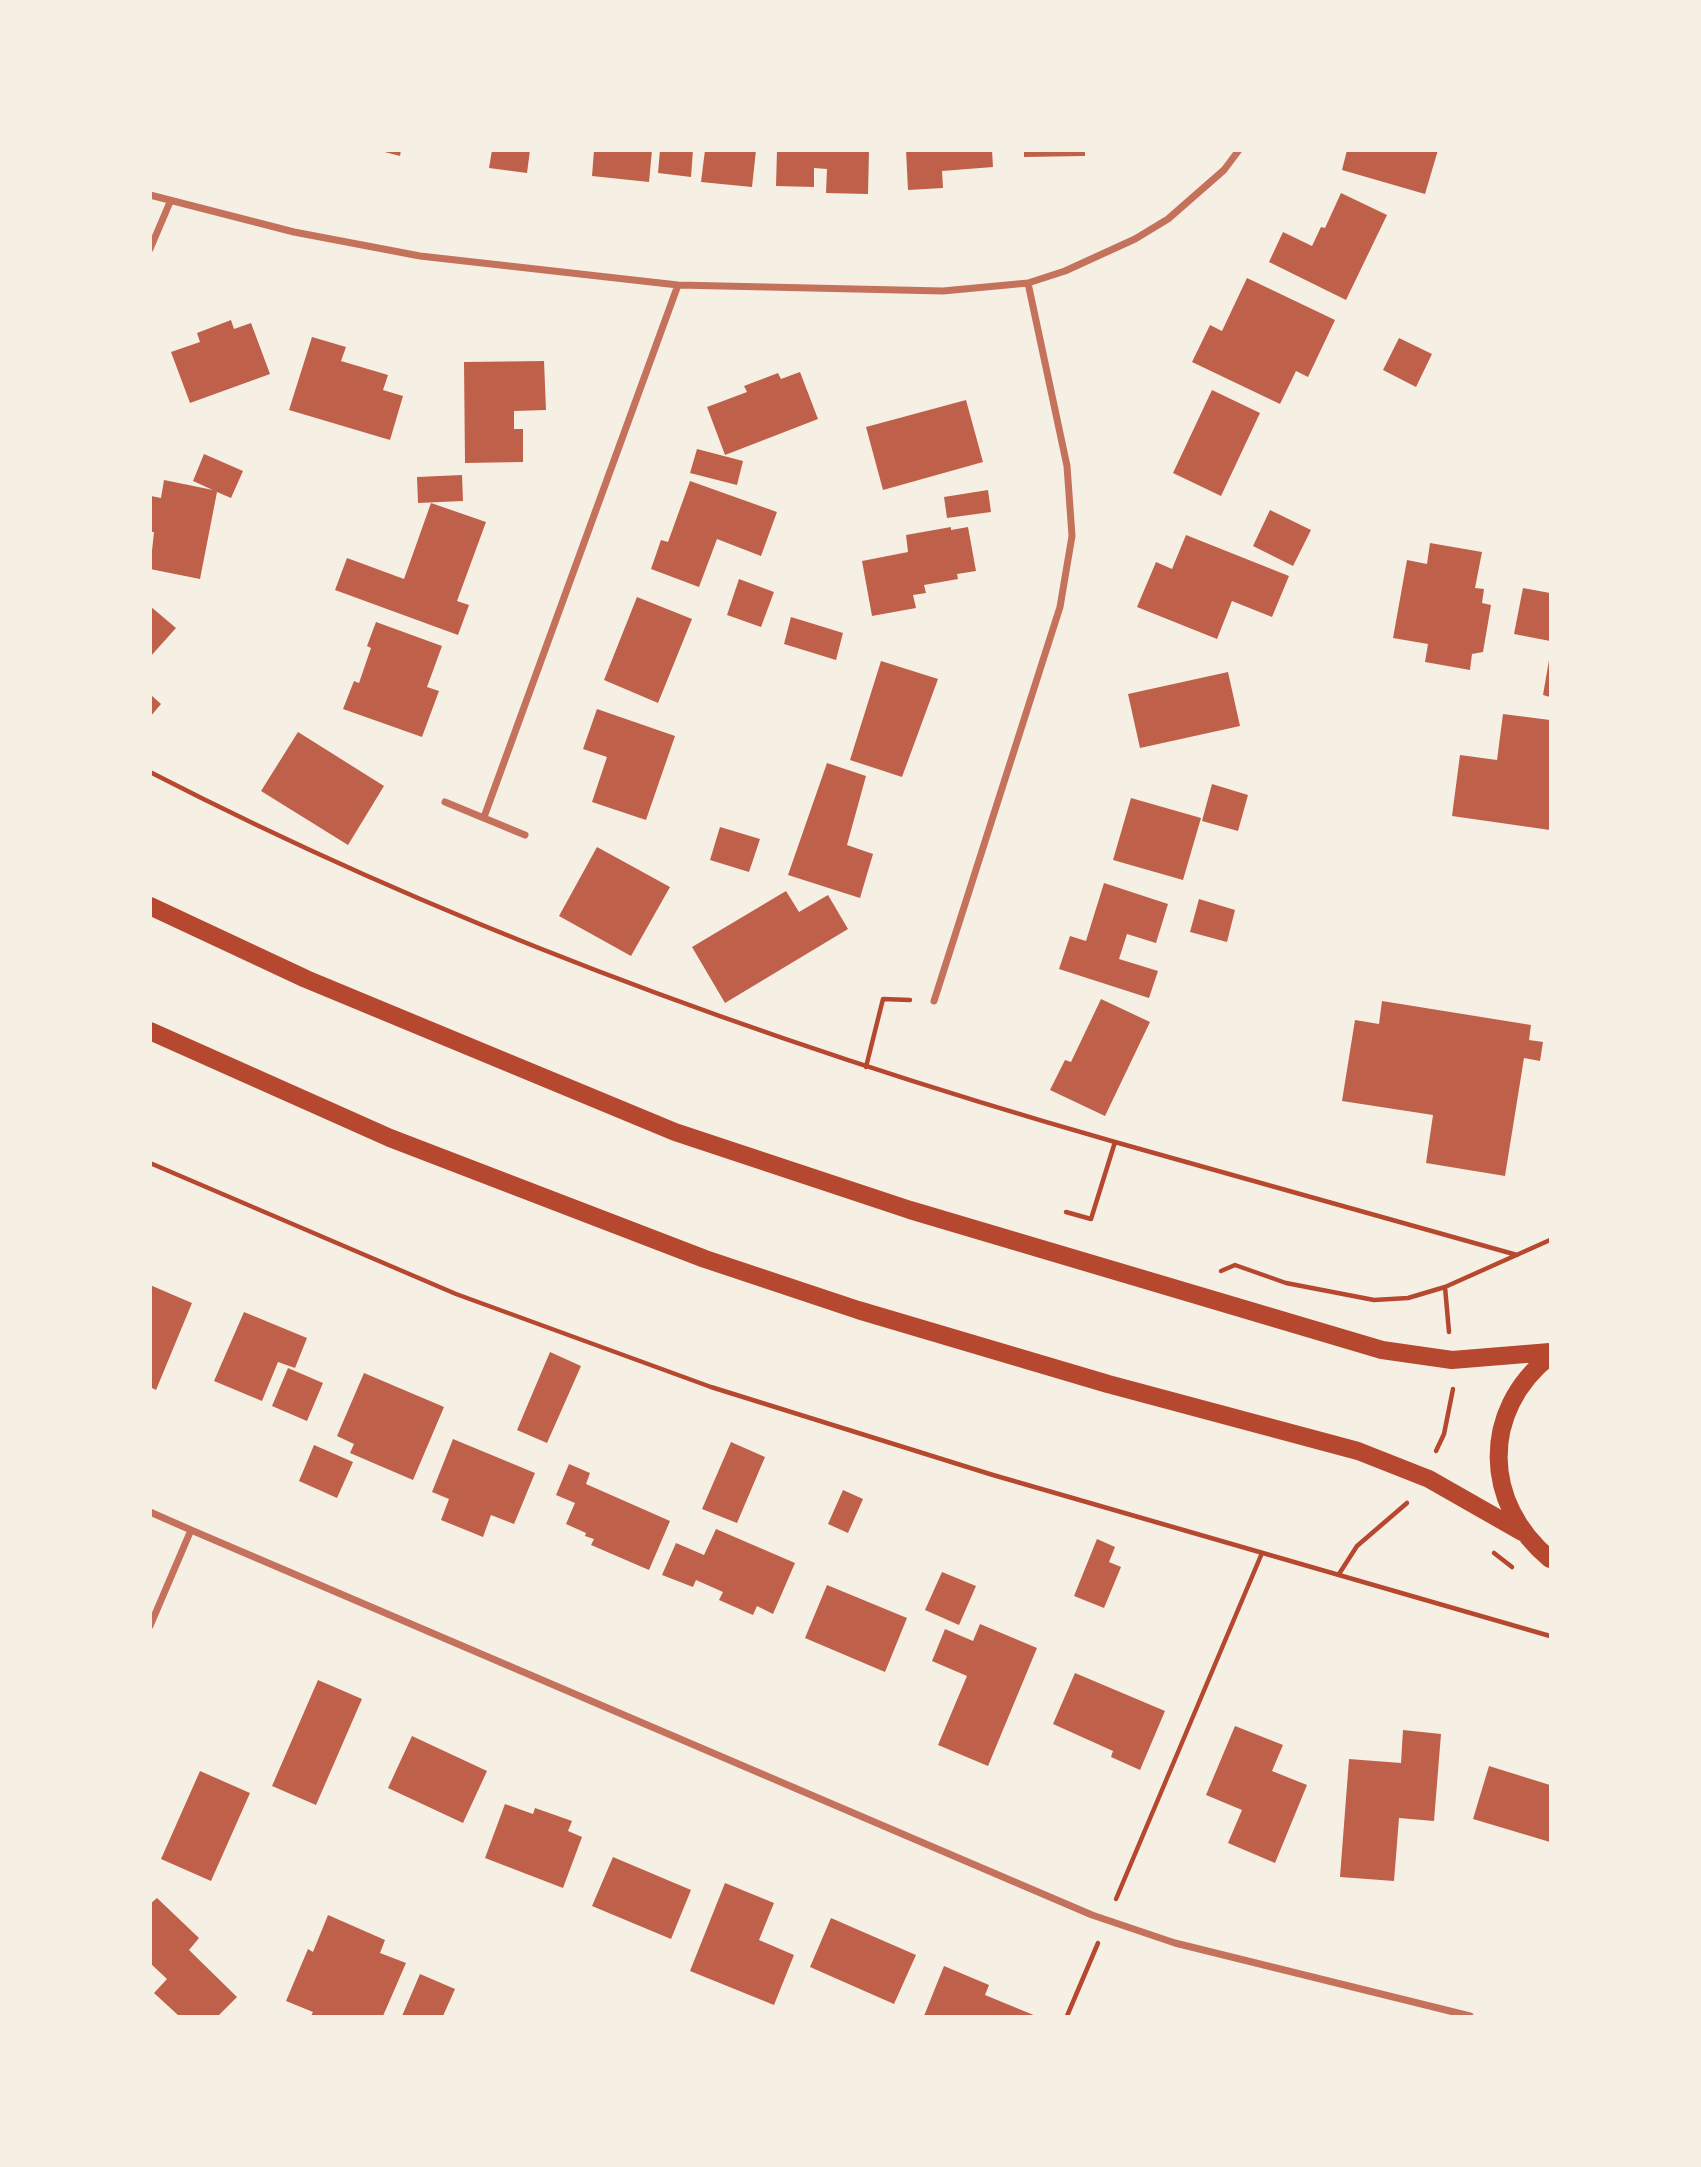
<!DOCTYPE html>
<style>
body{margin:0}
#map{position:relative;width:1701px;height:2167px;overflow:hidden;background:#f6efe4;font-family:Montserrat,sans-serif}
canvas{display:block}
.frame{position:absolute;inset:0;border:152px solid #f6efe4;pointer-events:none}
</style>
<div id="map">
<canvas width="1701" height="2167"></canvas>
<div class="frame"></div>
</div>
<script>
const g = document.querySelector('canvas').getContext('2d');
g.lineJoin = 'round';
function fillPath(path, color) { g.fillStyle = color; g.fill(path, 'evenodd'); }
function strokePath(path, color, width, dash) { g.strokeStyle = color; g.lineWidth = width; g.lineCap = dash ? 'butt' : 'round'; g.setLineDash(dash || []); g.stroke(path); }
fillPath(new Path2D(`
 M377,150h24l-1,6z
 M492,150h38l-3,23 -38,-5z
 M594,150h58l-3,32 -57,-6z
 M660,150h33l-2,27 -33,-4z
 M705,150h51l-4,37 -51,-5z
 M777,150h92l-1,44 -42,-1 1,-24 -13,-1v19l-38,-1z
 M906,150h86l1,17 -51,4 1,17 -35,2z
 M1024,150h61v6l-61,1z
 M1347,150h91l-13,44 -83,-24z
 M1341,193l46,22 -41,85 -77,-38 14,-30 29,14 9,-19 4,1z
 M1247,278l88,42 -27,57 -12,-6 -16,33 -88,-42 18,-37 12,6z
 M231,320l3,9 17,-6 19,51 -80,29 -19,-51 29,-10 -3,-9z
 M312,337l34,10 -5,14 47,14 -5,15 20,6 -13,44 -101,-30z
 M1399,338l33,16 -16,33 -33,-17z
 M544,361l2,49 -32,1v18h9v33l-58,1 -1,-101z
 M800,372l18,47 -93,36 -18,-48 40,-15 -3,-6 34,-13 3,6z
 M1212,390l48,23 -39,83 -48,-23z
 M966,400l17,62 -100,28 -17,-63z
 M697,449l46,12 -6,24 -47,-12z
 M204,454l39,17 -12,27 -14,-6 -17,87 -50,-10 4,-37h-4l1,-36 10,2 3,-18 49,10 -20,-9z
 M462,475l1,26 -45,2 -1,-26z
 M690,481l87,31 -16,44 -44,-17 -18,48 -48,-18 10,-29 7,2z
 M988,490l3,22 -44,6 -3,-21z
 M431,503l55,19 -29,79 12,4 -11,30 -123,-45 12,-32 57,21z
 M1270,510l41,20 -18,36 -40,-20z
 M951,527v3l17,-3 8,44 -19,3 1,5 -34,6 2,8 -13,2 3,13 -44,8 -10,-55 46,-9 -2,-17z
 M1186,535l103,41 -17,41 -40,-16 -15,38 -80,-32 19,-45 16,7z
 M1430,543l52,9 -7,36 9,1 -2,14 9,2 -8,47 -11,2 -2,16 -45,-8 3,-18 -35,-6 14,-78 20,4z
 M739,579l35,13 -13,35 -34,-12z
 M1523,588l27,5v48l-36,-7z
 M637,597l55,22 -34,84 -54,-23z
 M150,606l26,22 -26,29z
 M791,617l52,16 -7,27 -52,-16z
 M376,622l66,24 -15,41 12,4 -17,46 -79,-28 11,-28 5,2 12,-35 -4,-2z
 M1549,660h1v37l-7,-2z
 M881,661l57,18 -36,98 -52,-17z
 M1228,672l12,54 -100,22 -12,-54z
 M150,694l11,10 -11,13z
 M597,709l78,27 -29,84 -54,-18 15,-45 -24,-8z
 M1503,714l47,6v110l-98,-14 8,-61 37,5z
 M298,732l86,54 -36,59 -87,-54z
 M827,763l39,13 -19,69 26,9 -13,44 -72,-23z
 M1212,784l36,11 -10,36 -36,-10z
 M1131,798l70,20 -18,62 -70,-20z
 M720,827l40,12 -11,33 -39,-12z
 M597,847l73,40 -39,69 -72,-40z
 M1104,883l64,21 -12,39 -29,-9 -8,25 39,12 -9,27 -90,-29 11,-33 16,5z
 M786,891l13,21 29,-17 20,34 -123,74 -33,-56z
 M1199,899l36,11 -8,32 -37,-10z
 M1101,999l49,23 -45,94 -55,-26 15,-30 6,2z
 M1382,1001l149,24 -2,15 14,2 -3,19 -16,-3 -19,118 -79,-13 7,-48 -91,-14 13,-81 24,4z
 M150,1285l42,18 -36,87 -6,-3z
 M244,1312l63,26 -12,30 -17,-6 -16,39 -48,-20z
 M550,1352l31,14 -34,77 -30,-13z
 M288,1368l35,15 -16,38 -35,-15z
 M364,1373l80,34 -31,73 -63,-27 4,-9 -17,-8z
 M453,1439l82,34 -21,51 -23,-9 -8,22 -42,-17 8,-21 -17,-7z
 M731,1442l34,15 -28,66 -35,-14z
 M314,1445l39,17 -16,36 -38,-17z
 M569,1464l21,9 -4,11 84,37 -21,49 -58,-25 3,-6 -9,-3 1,-3 -20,-9 9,-21 -19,-8z
 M843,1490l20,9 -15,34 -20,-9z
 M716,1529l79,34 -22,51 -16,-8 -4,9 -34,-15 4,-8 -27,-12 -3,7 -31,-12 14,-32 28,12z
 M1097,1539l18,8 -6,15 12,5 -17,41 -30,-12z
 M942,1572l34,14 -17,39 -34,-15z
 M827,1585l80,33 -22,54 -80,-34z
 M980,1624l57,24 -49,118 -50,-21 29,-69 -35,-15 13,-32 28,12z
 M1075,1673l90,38 -25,59 -29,-13 2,-6 -60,-27z
 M318,1680l44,19 -46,106 -44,-19z
 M1235,1726l48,19 -11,26 35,14 -32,78 -47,-20 14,-33 -36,-15z
 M1403,1730l38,4 -7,87 -35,-3 -5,63 -54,-4 9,-118 52,4z
 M412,1736l75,35 -24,52 -75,-35z
 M1489,1766l61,19v57l-77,-23z
 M200,1771l50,22 -39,88 -50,-22z
 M505,1804l28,10 2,-6 37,13 -4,10 14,6 -19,51 -78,-30z
 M613,1857l78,33 -20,49 -79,-33z
 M725,1883l49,20 -15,37 35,15 -20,50 -84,-34z
 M157,1898l42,40 -10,12 48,47 -19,19h-39l-25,-23 13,-14 -17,-16v-59z
 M328,1915l57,25 -5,13 26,10 -23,53h-72l2,-4 -27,-11 22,-52 5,3z
 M831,1918l85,37 -22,49 -84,-37z
 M944,1966l45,19 -4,10 51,21h-112z
 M420,1974l35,15 -12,27h-41z`), '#bf614a');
strokePath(new Path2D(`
 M150,772c306,158 635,276 965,370l-24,77 -25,-7
 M866,1067l17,-68 27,1
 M1115,1142l402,113
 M150,1163l306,131 255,93 282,88 557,161
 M1221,1271l14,-6 51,18 88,17 34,-2 37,-11 105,-47
 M1445,1287l4,45
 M1436,1451l8,-17 9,-45
 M1494,1553l18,14
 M1339,1574l18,-28 50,-43
 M1116,1899l146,-346
 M1067,2016l31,-73`), '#b5482f', 4.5);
strokePath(new Path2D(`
 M150,195l144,37 126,24 258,29 265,6 85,-8 37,-12 70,-32 33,-20 56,-49 15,-20
 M150,249l20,-47
 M445,802l80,33
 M484,817l194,-532
 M934,1001l126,-394 12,-71 -5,-70 -39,-183
 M150,1512l41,18
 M150,1626l41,-96 901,385 83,28 295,73`), '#c5725c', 7);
strokePath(new Path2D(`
 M150,906l156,73 369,153 235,78 472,140 70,10 98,-8
 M150,1031l240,107 315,121 153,51 250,74 250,67 71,28 93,53
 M1550,1356c-70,55 -67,148 0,203`), '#b5482f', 18);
</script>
